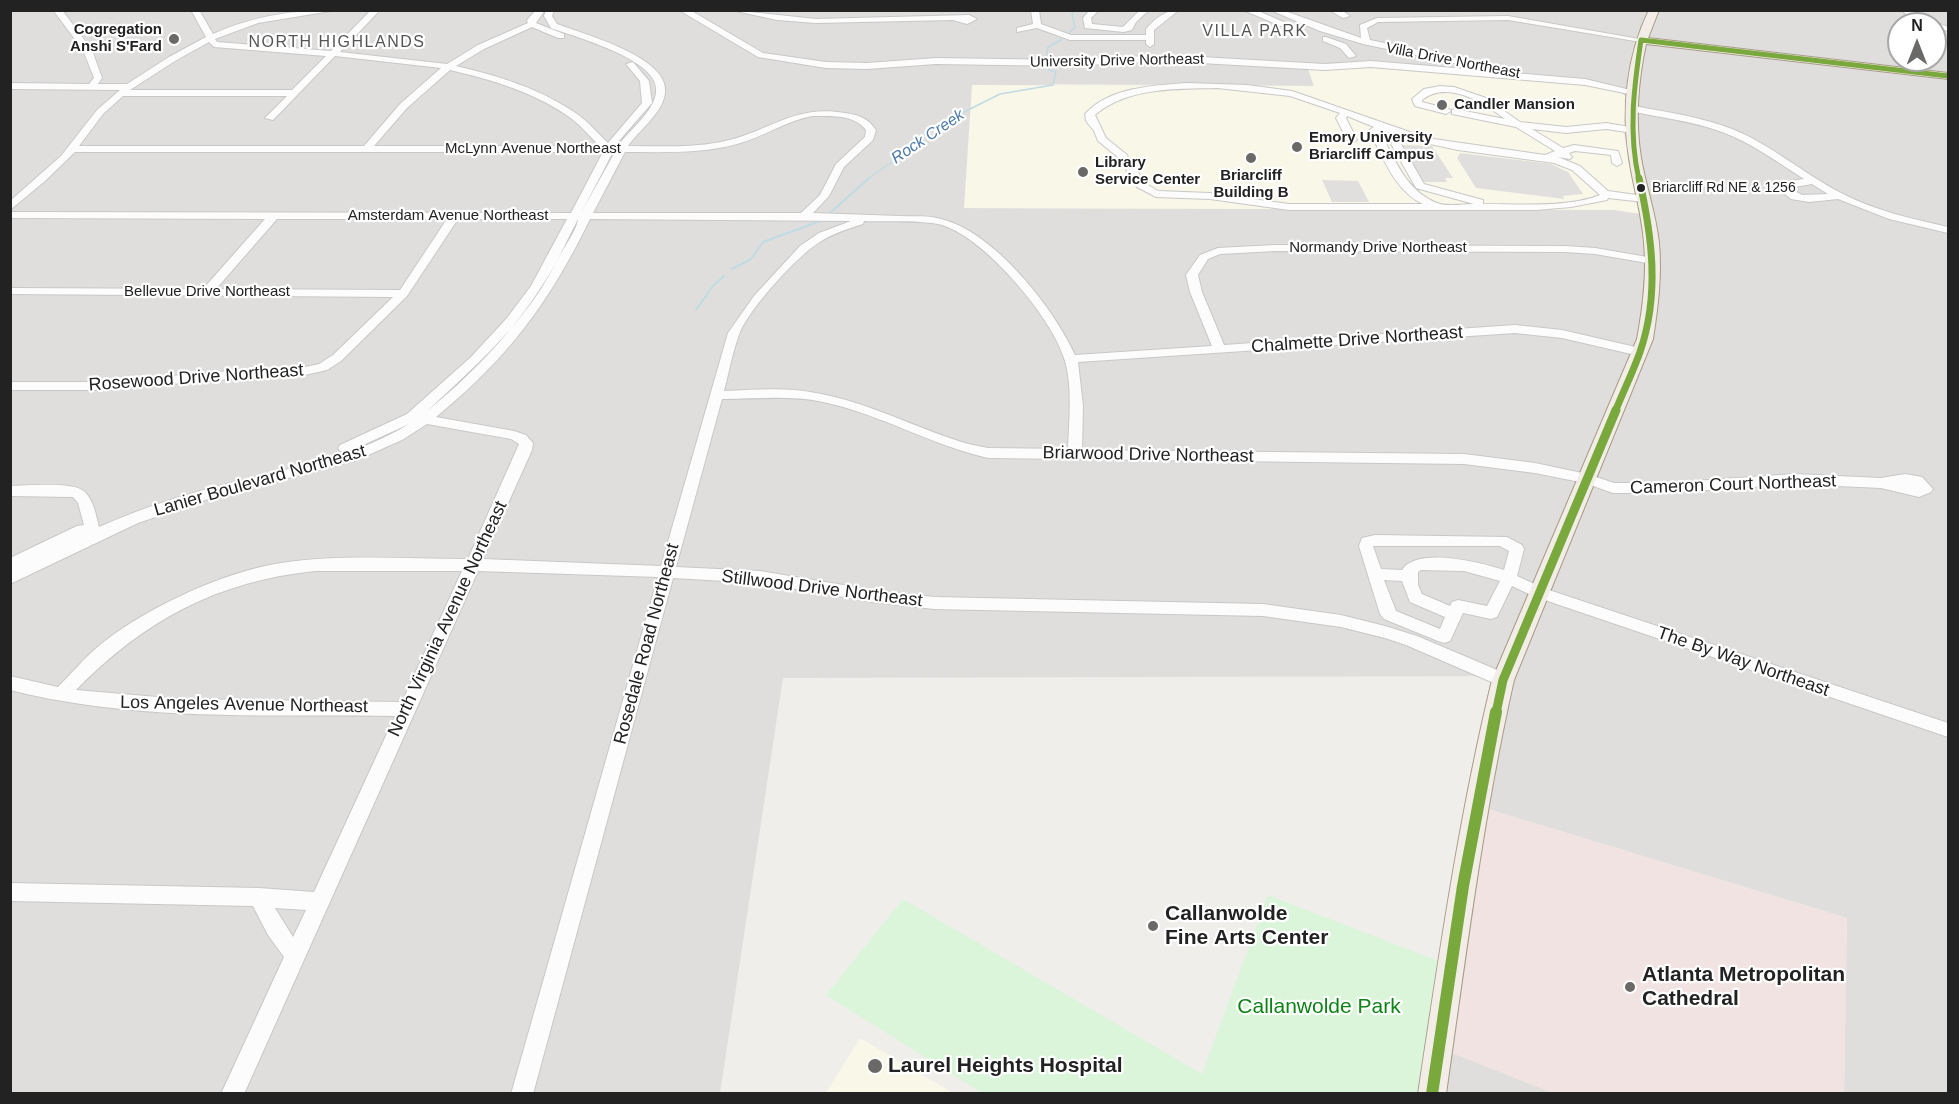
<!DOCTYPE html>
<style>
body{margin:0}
#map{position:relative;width:1959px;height:1104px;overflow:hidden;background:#f0eeeb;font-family:Arial,sans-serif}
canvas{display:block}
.frame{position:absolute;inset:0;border:12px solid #222;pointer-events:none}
.north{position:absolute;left:1887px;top:12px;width:60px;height:60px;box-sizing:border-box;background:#fff;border:2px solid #a7a7a7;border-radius:50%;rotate:0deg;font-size:16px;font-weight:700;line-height:24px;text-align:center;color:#222}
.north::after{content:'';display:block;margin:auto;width:21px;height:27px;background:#6a6968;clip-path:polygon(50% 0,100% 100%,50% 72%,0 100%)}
</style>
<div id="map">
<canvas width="1959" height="1104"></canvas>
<div class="frame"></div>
<div class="north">N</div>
</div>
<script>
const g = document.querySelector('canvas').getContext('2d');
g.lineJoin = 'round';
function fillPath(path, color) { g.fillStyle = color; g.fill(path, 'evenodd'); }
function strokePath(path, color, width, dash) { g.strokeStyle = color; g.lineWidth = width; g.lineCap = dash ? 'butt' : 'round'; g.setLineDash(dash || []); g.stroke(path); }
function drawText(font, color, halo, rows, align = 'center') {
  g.font = font + ' Arial,sans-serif'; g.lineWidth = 4.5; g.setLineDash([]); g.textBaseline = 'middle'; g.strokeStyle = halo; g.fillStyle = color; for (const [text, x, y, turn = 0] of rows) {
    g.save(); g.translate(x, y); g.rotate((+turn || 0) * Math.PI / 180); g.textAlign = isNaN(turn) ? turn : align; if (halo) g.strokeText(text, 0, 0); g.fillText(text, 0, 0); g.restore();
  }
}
fillPath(new Path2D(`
 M10,11h1938v1082h-104l3,-175 -366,-111 31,-131 -729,2 -63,415h-709zM1899,24h36v36h-36zM1307,63l276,21 44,14 -3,34 17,82 -26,-4 -651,-2 88,-124 262,2z
 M1440,1048l113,45 -121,1z`), '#dfdedc');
fillPath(new Path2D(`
 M1481,807l366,111 -3,175h-291l-113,-45z`), '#f1e3e1');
fillPath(new Path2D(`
 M1306,63l277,21 38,8 6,6 -3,35 4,28 13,53 -26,-4 -651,-2 8,-123 342,1z
 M860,1038l93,55h-127z`), '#f8f7e8');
fillPath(new Path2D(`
 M1268,895l186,72 -22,127 -450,-1 -156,-98 77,-96 299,175z`), '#daf5da');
fillPath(new Path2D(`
 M1400,145l32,1 21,32h-8l2,4h-26z
 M1460,153l91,11 17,8 15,22 -21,2 3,3 -89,-11 -19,-30z
 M1322,180l36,1 11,21h-37z`), '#e0dfde');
strokePath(new Path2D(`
 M1067,35l8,-8 -3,-12 2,-5
 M1047,61v-13l15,-9
 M866,180l43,-30 17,-17 22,-13 52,-26 53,-9 3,-13 -7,-2 -1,-5`), '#bfdbe3', 1.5);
strokePath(new Path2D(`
 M829,214l40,-36
 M732,269l19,-10 12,-17 60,-22
 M696,310l17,-24 11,-10`), '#bfdbe3', 2);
const minor = new Path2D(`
 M53,10h9l30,40 10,28 -4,6h29l42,-27 37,-20 -15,-27h8l14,24c40,-18 80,-24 124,-24l-79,13 -43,16 2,3 114,9 40,-41h9l-40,42 107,12 31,-19 50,-22 -1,-3 9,-10h9l-9,13 28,11v4h-6l-26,-11 -48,22 -28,17c43,10 85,23 121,48 12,8 21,20 31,29l34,-40 -2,-22 -14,-17 7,-2 16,19 3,22 -34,39 -2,4h2c11,-16 35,-33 38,-53 6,-33 -81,-56 -105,-65l-7,-12 2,-6h8l-2,6 5,8c26,10 113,33 108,69 -2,20 -26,37 -37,53 31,0 62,2 93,-4 47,-9 71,-38 124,-29 13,2 23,5 31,17l-3,10 -29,27 -15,29 -16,17c29,1 58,2 87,3 13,1 28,-1 41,3 53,13 112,88 134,136l137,-9 -22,-54 -4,-17 14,-20 18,-7 57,-3 290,1 30,2 58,10 6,3 -6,3 -58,-10 -30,-2 -290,-1 -55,3 -12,5 -10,16 4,17 22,53 291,-20 47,5 82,19 2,3 -6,4 -78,-18 -47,-5 -437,29 5,44 -1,44 382,4 71,9 52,11 27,9h51l129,-9 87,4 24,-4 17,3 11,12 -2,3 -12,5 -38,-9 -87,-4 -129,9h-52l-28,-10 -50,-10 -71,-9 -476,-6c-57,-13 -108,-44 -165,-56 -33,-7 -67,-3 -101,-3l-46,168 84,4 113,19 61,7 329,7 78,11 44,11 32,10 92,39 2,5 -2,5 -6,2 -97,-42 -21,-7 -44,-11 -78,-11 -329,-7 -61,-7 -113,-19 -87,-5 -140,516h-22l147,-517 -180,-6 -234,523h-23l63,-137 -16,-22 -15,-29 -243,-5v-18l249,5 55,4 81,-176c-128,-2 -259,6 -385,-26v-14l48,11c12,-12 23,-25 35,-36 45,-40 129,-79 188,-88 61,-9 125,-4 187,-4l51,-115 -8,-5 -84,-15 -25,16 -45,20 -146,38 -73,25 -128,61v-26l67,-32 7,-1 -6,-22 -5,-6 -63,-1v-10c18,0 63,-5 75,6 9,9 11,24 14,35 43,-19 89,-34 136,-45 60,-15 120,-25 174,-58l-59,27h-10l-2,-3 2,-3 67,-31 64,-57 36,-39 24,-32 36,-67h-109l-51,77 -66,65 -14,9 -31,7 -54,1 -141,12h-91v-8h91l141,-12 54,-1 23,-5 14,-9 60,-58 -383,-3v-6l193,1 62,-70 -255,-1v-6l561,1 32,-61h-528l-30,29 -35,29v-9l51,-45 36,-46 23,-20 -110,-1v-6l79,1 5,-6 -11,-28zM209,42l5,5 112,9 -34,34h-162l45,-29zM335,56l106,12 -41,36 -36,42h-285l24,-32 20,-18h164l-22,22 8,2zM450,70c43,10 87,23 122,49 10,8 19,18 27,27h-225l33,-38zM812,116c18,0 42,-2 54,14l-1,7 -29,27 -16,31 -19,18h-208l32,-61c37,0 76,2 112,-8 26,-7 49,-23 75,-28zM613,152h2l-34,61zM277,219h170l-47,71 -184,-1zM578,219c0,7 -10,23 -15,31 -34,64 -80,116 -136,161 41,-38 83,-75 114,-122 14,-22 25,-47 37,-70zM590,219l261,2 -32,12 -19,13 -46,50 -26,37 -67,233 -178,-7 49,-109 1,-7 -7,-8 -12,-4 -78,-14c73,-60 113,-114 154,-198zM864,221c23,1 51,-1 74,3 43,9 113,92 126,134 9,26 5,64 4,91l-80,-1 -20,-4c-51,-15 -99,-42 -152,-51 -30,-6 -61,-3 -92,-2 5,-19 9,-41 16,-59 11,-25 57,-76 80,-90 13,-9 28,-13 43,-18zM315,571h147l-60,131 -222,-3 -104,-9c68,-70 142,-109 239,-119zM275,908l31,2 -13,27z
 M679,10h11l73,43 63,9 41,1 69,-5 131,2 98,-5 160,9 46,-3 214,18 54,13 -5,3 -49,-10 -214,-18 -46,3 -160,-9 -98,5 -131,-2 -69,5 -41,-1 -68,-11z
 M731,10l85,9 153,-4 8,4 -10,5 -14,-4 -137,3 -39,-3z
 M1031,10h8l2,14 30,11h75v-6c9,-10 19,-19 33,-19l-25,20v14l-4,3 -4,-3v-4h-76l-33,-12 -20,4v-4l16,-4z
 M1090,10h9l-8,8 1,6 31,3 17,-17h9l-13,12 -4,8 -8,2 -39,-4 -2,-10z
 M1243,10h13l32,14 -7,2z
 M1270,10h12l79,28 -1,-13 17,-7 131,-2 137,24 -4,2 -133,-22 -130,2 -11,6 3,12 106,22 1,2 -4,3 -110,-23 -43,-13z
 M1329,10h12l9,6 -7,2z
 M1902,10c14,0 32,12 46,17v4l-13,-3v-4c-13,0 -24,-3 -33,-14z
 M1326,37l20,7 10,12 -7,2 -9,-10 -17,-7v-4z
 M1186,83l61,2 45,6 135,47 118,17 10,-4 -39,-24 -64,-13v-4l3,-1 50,10c-23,-17 -57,-39 -83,-19v2l27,7 2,2 -5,3 -31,-8 -3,-7 12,-10 16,-3 14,1 32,11 34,24 46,5 40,-4 30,5v4l-3,1 -27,-4 -40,4 -34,-4 31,19 11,-3 44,6 4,12 -5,3 -5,-3 -1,-8 -36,-4 -6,2 3,4 -2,2 -12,-2 22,9 28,25 36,5 5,3 -5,3 -36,-4 -1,2 -36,7 -35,3h-247l-79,-11 -54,-2 -19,-10 -18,-29 -21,-17 -4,-10 -8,-10 -1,-7c25,-27 66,-28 101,-31zM1217,88l73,8 50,17 -4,5 11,22 5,3 5,-3 -11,-22 1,-2 27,11 -5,3c14,26 25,61 54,74h-134l-79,-11 -52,-2 -13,-8 -19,-29 -20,-16 -11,-23c33,-28 81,-26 122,-27zM1385,131l13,5 -7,8 25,44 58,16c-10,0 -28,3 -37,-1 -31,-12 -42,-44 -57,-71zM1411,140l47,10 96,13 18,7 28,25c-32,13 -82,9 -117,9v-4l-59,-16 -23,-40 3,-3z
 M1634,106c33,6 67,11 98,23 40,16 73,46 111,65 33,17 70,25 105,33v6l-59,-14 -51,-20 -29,3 -18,-3 -13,-11 5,-6 21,-3c-27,-17 -52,-36 -82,-47 -29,-11 -61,-14 -91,-21l-2,-2zM1812,184l16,10 -26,1 -13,-7z
 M1375,535l132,2 15,8 2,4 -7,27 26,12 405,135v14l-415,-141 -21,-10 -15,31 -6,2 -28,-6 -13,28 -6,2 -6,-2 -54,-22 -4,-5 -21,-68 3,-8zM1373,546h127l9,5 -5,19c-22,-7 -87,-24 -102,0l-21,-1zM1421,570l43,1 36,10 -13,25 -29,-6 -6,2 -2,4 -28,-12 -4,-9v-13zM1384,580l18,1 8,21 35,15 -5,12 -44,-18z`);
const major = new Path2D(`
 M1649,10h10l-11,28 300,35v6l-302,-35c-8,37 -11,76 -5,114 5,29 15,56 18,85 3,32 -1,64 -6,96l-139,341c-31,136 -48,276 -68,414h-28c21,-138 41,-278 74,-414l145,-341c6,-32 10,-64 7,-96 -2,-29 -11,-57 -15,-85 -8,-50 -2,-103 20,-148z`);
strokePath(minor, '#c9c8c7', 2);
strokePath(major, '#a79c86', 2);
fillPath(minor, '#fdfcfc');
fillPath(major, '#f3ede7');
strokePath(new Path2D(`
 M1639,180c-11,-48 -5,-93 2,-140l307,36`), '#79a83c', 5);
strokePath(new Path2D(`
 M1615,412c8,-20 18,-40 25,-60 20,-58 12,-116 -1,-174`), '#79a83c', 7);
strokePath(new Path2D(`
 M1496,713l7,-33 113,-270`), '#79a83c', 9);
strokePath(new Path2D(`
 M1432,1094l31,-208 33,-174`), '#79a83c', 12);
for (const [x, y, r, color] of [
 [174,39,6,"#6a6968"],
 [1442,105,6,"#6a6968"],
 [1297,147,6,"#6a6968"],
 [1251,158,6,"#6a6968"],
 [1083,172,6,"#6a6968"],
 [1641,188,5,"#222"],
 [1153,926,6,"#6a6968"],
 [1630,987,6,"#6a6968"],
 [875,1066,8,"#6a6968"]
]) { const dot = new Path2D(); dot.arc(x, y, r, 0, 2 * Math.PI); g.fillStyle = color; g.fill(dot); strokePath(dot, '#fff', 2); }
drawText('14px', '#222', '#fff', [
 ["Briarcliff Rd NE & 1256",1652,188]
], 'left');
drawText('bold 15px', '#222', '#fff', [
 ["Cogregation",162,30,"right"],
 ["Anshi S'Fard",162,47,"right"],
 ["Candler Mansion",1454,105],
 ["Emory University",1309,138],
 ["Briarcliff Campus",1309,155],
 ["Library",1095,163],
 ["Service Center",1095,180],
 ["Briarcliff",1251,176,"center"],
 ["Building B",1251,193,"center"]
], 'left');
drawText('15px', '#222', '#fff', [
 ["University Drive Northeast",1117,61,-1],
 ["Villa Drive Northeast",1453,61,11],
 ["McLynn Avenue Northeast",533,149],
 ["Amsterdam Avenue Northeast",448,216],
 ["Normandy Drive Northeast",1378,248],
 ["Bellevue Drive Northeast",207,292]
]);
g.letterSpacing = '1.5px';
drawText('16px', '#555', '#fff', [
 ["VILLA PARK",1255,32],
 ["NORTH HIGHLANDS",337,43]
]);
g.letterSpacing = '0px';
drawText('italic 16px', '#4a7aab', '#fff', [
 ["Rock Creek",928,137,-34]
]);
drawText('18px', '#222', '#fff', [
 ["Chalmette Drive Northeast",1357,340,-4],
 ["Rosewood Drive Northeast",196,378,-4],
 ["Briarwood Drive Northeast",1148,455,1],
 ["Lanier Boulevard Northeast",260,481,-16],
 ["Cameron Court Northeast",1733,485,-2],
 ["Stillwood Drive Northeast",822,589,7],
 ["North Virginia Avenue Northeast",448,619,-65],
 ["Rosedale Road Northeast",647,644,-75],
 ["The By Way Northeast",1743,662,19],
 ["Los Angeles Avenue Northeast",244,705,1]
]);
drawText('bold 21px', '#222', '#fff', [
 ["Callanwolde",1165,914],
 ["Fine Arts Center",1165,938],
 ["Atlanta Metropolitan",1642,975],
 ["Cathedral",1642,999],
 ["Laurel Heights Hospital",888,1066]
], 'left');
drawText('21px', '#0c8416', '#fff', [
 ["Callanwolde Park",1319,1007]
]);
</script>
